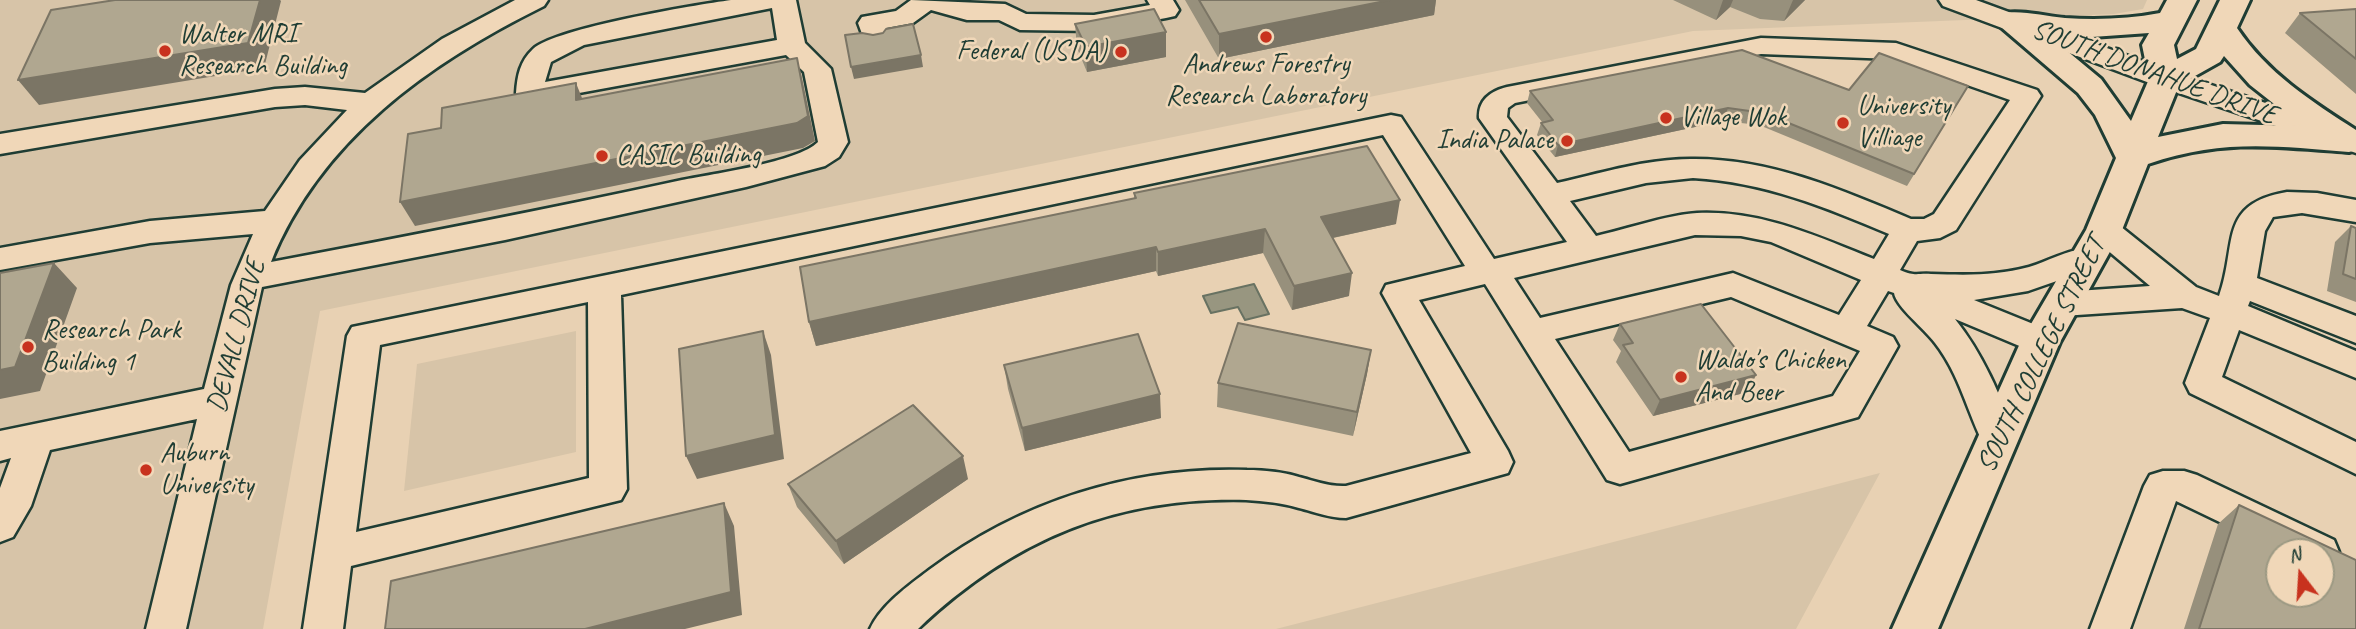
<!DOCTYPE html>
<style>
body{margin:0}
#map{position:relative;width:2356px;height:629px;overflow:hidden;background:#e8d1b3;font-family:Caveat,sans-serif}
canvas{display:block}
.north{position:absolute;left:2265px;top:538px;width:70px;height:70px;box-sizing:border-box;background:#f0d7b8;border:2px solid #9c9983;border-radius:50%;rotate:343deg;font-size:19px;font-weight:700;line-height:28px;text-align:center;color:#1f3d34}
.north::after{content:'';display:block;margin:auto;width:24px;height:32px;background:#c8321e;clip-path:polygon(50% 0,100% 100%,50% 72%,0 100%)}
</style>
<div id="map">
<canvas width="2356" height="629"></canvas>
<div class="north">N</div>
</div>
<script>
const g = document.querySelector('canvas').getContext('2d');
g.lineJoin = 'round';
function fillPath(path, color) { g.fillStyle = color; g.fill(path, 'evenodd'); }
function strokePath(path, color, width, dash) { g.strokeStyle = color; g.lineWidth = width; g.lineCap = dash ? 'butt' : 'round'; g.setLineDash(dash || []); g.stroke(path); }
function drawText(font, color, halo, rows, align = 'center') {
  g.font = font + ' Caveat,sans-serif'; g.lineWidth = 5; g.setLineDash([]); g.textBaseline = 'middle'; g.strokeStyle = halo; g.fillStyle = color; for (const [text, x, y, turn = 0] of rows) {
    g.save(); g.translate(x, y); g.rotate((+turn || 0) * Math.PI / 180); g.textAlign = isNaN(turn) ? turn : align; if (halo) g.strokeText(text, 0, 0); g.fillText(text, 0, 0); g.restore();
  }
}
fillPath(new Path2D(`
 M0,0h2147l-4,9 -29,5 -421,17 -1373,280 -57,318h-263z
 M576,331v121l-172,39 13,-127z
 M1880,473l-84,156h-520l349,-90z`), '#d7c4a8');
const water = new Path2D(`
 M1254,284l15,30 -24,6 -7,-13 -27,6 -8,-17z`);
fillPath(water, '#989680');
strokePath(water, '#687262', 2);
const minor = new Path2D(`
 M515,0h33l-4,6c-115,57 -223,133 -273,256 137,-26 274,-52 411,-82 31,-6 116,-18 136,-38l-14,-70 -18,-17 -256,47 -10,-3 -4,-6c1,-17 4,-32 17,-44 23,-21 162,-44 198,-49 21,0 44,0 65,0l9,43 26,26 17,73 -9,15 -14,9 -79,21 -241,53 -243,47 -76,342h-40l51,-210 -147,31 -19,56 -18,31 -13,5v-54l11,-30 -11,3v-30l204,-42 27,-104 22,-51 -103,9 -150,27v-22l150,-27 115,-10 35,-51 47,-50 -42,-5 -30,2 -275,47v-20l275,-45 30,-2 60,6 77,-54zM772,8l5,32 -232,42 6,-20 33,-17z
 M911,0l94,4 21,10 68,1 56,-10 -3,-5h26l6,10 -4,6 -9,2 -72,13 -74,-1 -21,-10h-32l-36,-10 -18,13 -27,5 2,8 -3,6 -10,2 -10,-2 -7,-19 4,-6 34,-6z
 M1939,0h37l199,73 181,60v20l-201,-68 -212,-79z
 M1761,38l135,5 141,47 4,6 -85,134 -16,8 -23,3 -17,29c17,7 16,3 31,4 35,1 65,2 98,-7 22,-6 46,-23 68,-16l5,8 -5,8 -69,24 -54,9 79,32 5,9 -5,9 -12,4 -12,-4 -74,-31c28,35 45,76 61,118l-5,10 -13,5 -13,-5c-18,-35 -25,-72 -50,-104 -10,-14 -39,-36 -41,-50l-6,-2 -21,35 26,11 5,9 -40,71 -238,67 -13,-4 -122,-196 -66,16 89,151 5,11 -5,11 -162,45c-16,0 -31,-6 -47,-10 -17,-5 -35,-7 -53,-8 -131,-3 -233,39 -328,129h-48c11,-24 38,-43 59,-59 92,-69 203,-104 318,-100 17,0 36,2 52,7 16,4 31,10 47,9l125,-33 -89,-160 4,-8 79,-19 -82,-131 -762,160 6,194 -6,11 -270,66 -8,63h-40l44,-293 5,-9 1039,-212 10,2 93,142 73,-17 -88,-124c-1,-18 12,-27 28,-31zM1761,54l132,5 117,41 -76,114 -10,5h-13c-69,-29 -140,-60 -216,-60 -47,-1 -93,14 -138,24l-50,-66 1,-9 7,-5zM1693,178c71,4 132,29 196,56l-15,25c-58,-23 -113,-49 -177,-46 -31,2 -70,16 -101,23l-26,-35 76,-18zM1695,235l46,1 30,6 90,38 -22,35 -106,-42 -193,45 -26,-40zM1731,297l129,54 -27,45 -204,56 -74,-113zM588,302l1,176 -233,54 24,-187z
 M2287,192l30,1 39,7v22l-54,-9 -29,4 -8,14 -8,47 99,38v27l-106,-42 -2,5 108,45v27l-117,-48 -17,47 134,65v32l-166,-81 -5,-10 25,-65 -28,-10 -120,8 -12,-3 -5,-9 5,-9 12,-3 88,-6 -57,-48 -5,-8 5,-8 11,-3 11,3 81,65 23,9c19,-52 -2,-92 68,-104z
 M2163,471h21l13,4 137,65 5,12 -5,12 -13,4v-16h-39l-106,-51 -46,128h-40l54,-143 6,-11z`);
const major = new Path2D(`
 M2167,0h30l-23,45 3,14 19,-10 24,-49h30l-13,28c30,45 74,73 119,102v20l-7,2c-75,-6 -128,-13 -201,12l-26,66 -62,112 -122,287h-46l129,-288 65,-111 30,-72 -21,-43 -17,-22 -84,-72 4,-7c21,-5 45,2 67,4 31,2 64,1 95,-5zM2149,33l-7,12 7,34 -18,42 -30,-42 -53,-44 44,2zM2224,56l26,29 52,41 -79,-2 -65,13 21,-52 41,-23z`);
strokePath(minor, '#1f3d34', 5);
strokePath(major, '#1f3d34', 6);
fillPath(minor, '#f0d7b8');
fillPath(major, '#f0d7b8');
fillPath(new Path2D(`
 M1185,0h251l-2,15 -215,44z
 M1673,0h132l-21,21 -24,-2 -30,-12 -14,13z
 M2356,9v85l-71,-61 15,-20z
 M1075,24l91,33 -79,15 -10,-24z
 M1849,90l112,8 -54,88 -148,-61 -36,-4 -168,36 -18,-22 4,-12 1,-1 -15,-19 3,-12z
 M1134,193l262,31 -63,14 16,58 -57,14 -29,-57 -105,23 -2,-5 -340,75 -7,-24 325,-124z
 M2351,226l5,2v74l-29,-11 8,-49z
 M1620,324l128,68 -95,24 -37,-54 5,-11 -8,-11z
 M1371,350l-4,24 -14,62 -136,-29 1,-24z
 M1004,365l157,53 -136,33 -17,-62z
 M968,479l-124,85 -47,-57 -9,-23z
 M2239,505l117,124h-172l34,-105z`), '#97907c');
fillPath(new Path2D(`
 M260,0h20l1,1 -17,67 -225,37 -21,-25z
 M1390,0h46l-2,15 -215,44v-25z
 M1723,0h10l-3,7 -14,13z
 M1793,0h12l-21,21z
 M1166,32v25l-79,15 -1,-25z
 M921,55l2,12 -69,12 -3,-12z
 M797,58l6,25 12,58 -12,7 -388,78 -15,-24z
 M576,83l10,25 -10,-8z
 M1728,108l-5,13 -168,36 3,-12z
 M1400,200l-4,24 -78,17 3,-24z
 M1265,229l-2,24 -105,23v-24z
 M1156,247v24l-340,75 -7,-24z
 M54,263l23,25 -37,103 -40,8v-29z
 M1352,273l-3,23 -57,14 2,-24z
 M763,331l8,24 13,104 -87,20 -11,-23z
 M1371,350l-4,24 -14,62 4,-24z
 M1756,375l-8,17 -95,24 7,-16z
 M1160,394l1,24 -136,33 -3,-23z
 M963,456l5,23 -124,85 -8,-23z
 M724,503l10,23 8,89 -57,14h-100z`), '#7b7565');
const building = new Path2D(`
 M115,0h145l-12,43 -230,37 33,-70z
 M1199,0h191l-171,34z
 M1154,9l12,23 -80,15 -11,-23z
 M2356,9v50l-56,-46z
 M913,24l8,31 -70,12 -6,-32 17,-2 11,2 10,-2 3,-4z
 M1742,50l107,40 30,-37 89,33 -54,88 -150,-61 -36,-5 -170,37 -17,-22 12,-3 -23,-29z
 M797,58l11,58 -11,7 -397,79 8,-68 33,-6 1,-20 134,-25v17z
 M1367,146l33,54 -79,17 31,56 -58,13 -29,-57 -107,23 -2,-5 -347,75 -9,-55 336,-69 -2,-5z
 M2351,226l5,2v51l-13,-5z
 M54,263l-39,104 -15,3v-97z
 M1701,304l55,71 -96,25 -37,-55 10,-2 -13,-19z
 M1238,323l133,27 -14,62 -139,-29z
 M763,331l12,104 -89,21 -7,-107z
 M1138,334l22,60 -138,34 -18,-63z
 M913,405l50,51 -127,85 -48,-57z
 M724,503l7,89 -146,37h-200l6,-48z
 M2239,505l117,55v69h-157zM2279,552h42v42h-42z`);
fillPath(building, '#b0a790');
strokePath(building, '#7b7565', 2);
for (const [x, y, r, color] of [
 [1266,37,7,"#c8321e"],
 [165,51,7,"#c8321e"],
 [1121,52,7,"#c8321e"],
 [1666,118,7,"#c8321e"],
 [1843,123,7,"#c8321e"],
 [1567,141,7,"#c8321e"],
 [602,156,7,"#c8321e"],
 [28,347,7,"#c8321e"],
 [1681,377,7,"#c8321e"],
 [146,470,7,"#c8321e"]
]) { const dot = new Path2D(); dot.arc(x, y, r, 0, 2 * Math.PI); g.fillStyle = color; g.fill(dot); strokePath(dot, '#f0d7b8', 2.5); }
drawText('28px', '#1f3d34', '#f0d7b8', [
 ["Walter MRI",179,35],
 ["Research Building",179,67],
 ["Federal (USDA)",1107,52,"right"],
 ["Andrews Forestry",1266,65,"center"],
 ["Research Laboratory",1266,97,"center"],
 ["University",1857,107],
 ["Villiage",1857,139],
 ["Village Wok",1680,118],
 ["India Palace",1553,141,"right"],
 ["CASIC Building",616,156],
 ["Research Park",42,331],
 ["Building 1",42,363],
 ["Waldo's Chicken",1695,361],
 ["And Beer",1695,393],
 ["Auburn",160,454],
 ["University",160,486]
], 'left');
drawText('28px', '#1f3d34', '#f0d7b8', [
 ["SOUTH DONAHUE DRIVE",2154,73,20],
 ["DEVALL DRIVE",237,336,-75],
 ["SOUTH COLLEGE STREET",2042,355,-64]
]);
</script>
